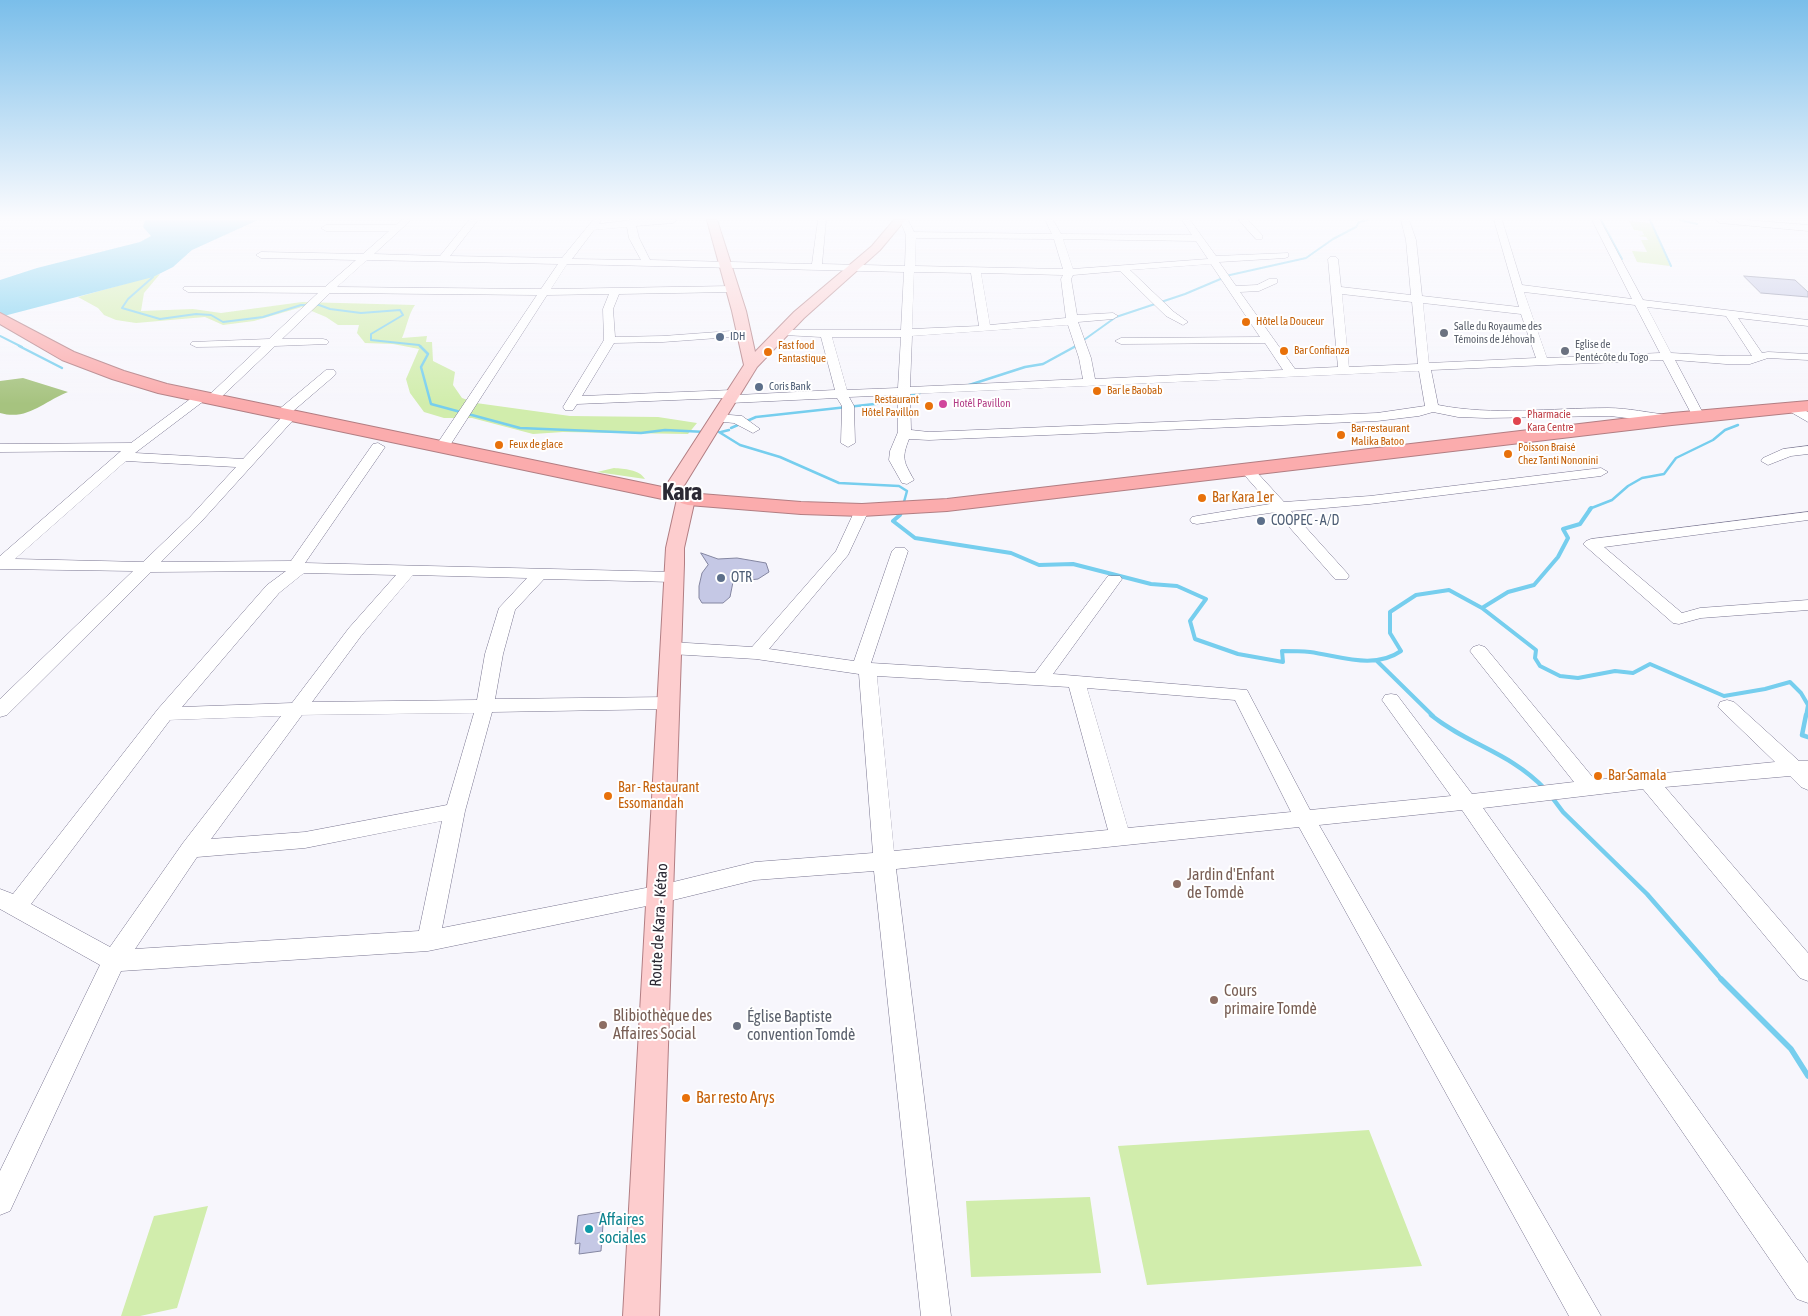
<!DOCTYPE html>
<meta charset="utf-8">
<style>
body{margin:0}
canvas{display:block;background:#f7f6fc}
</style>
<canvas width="1808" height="1316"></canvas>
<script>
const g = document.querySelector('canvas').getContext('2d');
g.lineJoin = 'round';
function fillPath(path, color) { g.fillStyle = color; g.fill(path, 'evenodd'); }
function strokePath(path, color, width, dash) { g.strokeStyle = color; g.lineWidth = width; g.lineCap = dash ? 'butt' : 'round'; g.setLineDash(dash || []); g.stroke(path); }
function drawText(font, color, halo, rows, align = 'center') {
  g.font = font + ' "Asap Condensed",sans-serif'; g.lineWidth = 4; g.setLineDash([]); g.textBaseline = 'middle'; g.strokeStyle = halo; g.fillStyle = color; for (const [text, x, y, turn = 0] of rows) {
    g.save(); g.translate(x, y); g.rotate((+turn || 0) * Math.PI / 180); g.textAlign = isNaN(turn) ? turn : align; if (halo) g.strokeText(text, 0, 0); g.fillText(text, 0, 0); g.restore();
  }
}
fillPath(new Path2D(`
 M1629,221l22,2 19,43 -33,-4 -5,-11 15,1 -6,-12h7l-2,-3 -8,-1 6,-1 -2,-4 -8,-1z
 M160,274l-16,19 -3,18 52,-2 28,4 81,-11 113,3c-7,10 -8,22 -13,33l25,-2 -1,6h6l1,19 22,11 -2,13 9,13 14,5 94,13 88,1 39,6 -9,11 -125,-2 -30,2 -61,-16h-28l-20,-6 -14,-19 -4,-14 13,-30 -26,-5 -28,-1 -8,-10 2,-8h-21l-12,-8 -24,-10 -48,14 -31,4 -18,-8 -69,6 -20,-3 -12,-5 -6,-7 -20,-11z
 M614,468c10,1 25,1 31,11l-48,-7z
 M1369,1130l53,136 -275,19 -29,-139z
 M1090,1197l11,76 -130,4 -5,-76z
 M208,1206l-31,102 -37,8h-19l33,-100z`), '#d1edac');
fillPath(new Path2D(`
 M23,378l45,14c-24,9 -40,29 -68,21v-32z`), '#a6c37f');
fillPath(new Path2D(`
 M145,220h113l-66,30 -19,17 -20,10 -153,40v-37l37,-12 103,-26 11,-6 -8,-9z`), '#76ceee');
strokePath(new Path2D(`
 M1601,220l21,39
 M1650,220l21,46
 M1680,220l17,4
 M153,277l-25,22 -6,9 38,11 36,-5 15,1 12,7 40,-5 38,-12h18l11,4 31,4 39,-3 3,5 -32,19v6l48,5 2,2
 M0,336l22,11
 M1074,347l42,-30 69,-23 45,-19 76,-17 27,-19 23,-12 3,-5 8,-2`), '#76ceee', 2);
strokePath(new Path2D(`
 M19,346l43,22
 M420,346l8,8 -7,13 10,37 89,24 121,5 24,-3 41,2
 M966,386l59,-19 18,-3 33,-18
 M731,428l25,-11 155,-17 1,-5 8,-2
 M719,432l21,13 40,12 59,26 60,3 8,5 -5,18
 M721,432l8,-2
 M1589,509l23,-9 16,-14 14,-8 22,-4 12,-16 37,-18 12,-10 13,-5`), '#76ceee', 2.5);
strokePath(new Path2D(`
 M902,508l-2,7 -7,6 22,17 96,15 28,12 34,-1 78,20 26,2 29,13 -16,22 5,18 43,15 45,8 -1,-11c9,0 18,0 28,1 30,4 64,18 91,-1l-11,-18v-21l26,-17 33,-5 33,18 54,42 -1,8 5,8 20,10 18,2 37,-7 18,2 17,-9 74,32 41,-7 25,-7 11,11 7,12 -2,11
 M1482,608l26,-16 26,-7 24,-28 10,-19 -5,-9 17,-5 11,-16
 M1377,661l56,55`), '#76ceee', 4);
strokePath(new Path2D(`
 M1431,715c37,30 79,37 114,74
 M1806,715l-4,20 6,2
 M1551,796l12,16 84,82 75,86`), '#76ceee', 4.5);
strokePath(new Path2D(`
 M1721,979l70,70 17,27`), '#76ceee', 5.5);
const building = new Path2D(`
 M1744,276l51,4 13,12v5l-47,-4z
 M701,553l17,6 19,-1 29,5 3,9 -11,7 -25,3 -3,15 -7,6h-21l-3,-5v-12l3,-13 6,-8z
 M604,1212l-3,39 -22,3 1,-11 -5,1 3,-28z`);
fillPath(building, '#c5c8e5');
strokePath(building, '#8486a1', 1);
const minor = new Path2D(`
 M402,220h9l-37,34 66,2 29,-36h9l-28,36 112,2 31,-38h8l-2,4 32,-4h46l-4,3 -37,3 3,12 11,22 162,4 6,-44h8l-4,44 83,2 1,-31 -6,-15h8l6,12 138,2 -7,-14h8l8,14 131,1 -10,-15h8l26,36 72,-3v4l-3,1 -66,4 17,24 21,-1 12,-6h8v4l-18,8 -19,1 55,77 43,-2 -10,-108 2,-2h6l2,2 3,28 70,8 -5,-55 -5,-20h8l7,20 6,56 97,11 -25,-87h8l20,65 110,14 -40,-79h8l43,80 165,20v6l-70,-8 24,35 6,-1 40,2v6l-40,-2 -18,6h-24l-51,-4 30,57 -6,4 -6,-4 -30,-57 -232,10 7,35c55,11 113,3 170,3 20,0 41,5 61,7l6,4 -6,4 -59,-7 -124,2 -28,-1 -25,-5 -14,4 -42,5 -448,19 -20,-1c-8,20 -5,23 5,41l-7,4 -5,-1 -13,-23 1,-9 8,-19v-37l-49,2 5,9 1,37 -7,4 -7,-4 1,-37 -5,-8 -107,5 -4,-1 -2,-4 -147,6 -4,6h-8l-2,-3 41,-67 -1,-31 6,-15 -62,1 -100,155h-10l-2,-3 102,-152 -207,-2 -48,46h41l4,1 2,2 -2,2 -52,2 -60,57 -4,1 -6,-4 -70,53 108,6 38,-41 -5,-4 1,-3 49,-41h8l2,3 -2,3 -42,36 4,3 -1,3 -95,105 -39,39 130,-1 82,-117 5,-1 7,4 -80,116 369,9 6,2 2,3 -2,3 -6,2 -130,-3 -29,31 -12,44 -8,45 173,-2 6,1 3,5 -3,5 -6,1 -176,3 -27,99 -23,117 219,-43 94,-23 118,-9 -14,-179 -103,-15 -85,-5 -6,-2 -3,-4 3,-4 6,-2 81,5 84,-96 19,-41 2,-3h10l2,3 -21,45 -79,94 85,12 38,-110 3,-3h10l3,3 -37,112 164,10 73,-97h12l2,3 -69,95 194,16 63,120 141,-14 -69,-96 3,-5 6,-1 6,1 75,99 102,-12 -101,-127 -3,-4 3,-4 6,-2 6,2 110,133 180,-18 -57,-55 2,-5 7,-2 7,2 65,59h9v29l-7,-3 -11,-11 -125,11 143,166v28l-8,-3 -157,-189 -160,19 325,455v40l-11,-4 -335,-489 -143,15 282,491h-32l-270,-489 -403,42 55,447h-30l-47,-445 -119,9 -94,23 -233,48 -307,20 -111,240 -10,4v-44l100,-206 -100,-56v-20l13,5 145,-185 109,-124 19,-14 -135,1 -144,143 -7,2v-18l133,-128 -133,-2v-13l121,-105 -121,1v-8l131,-1 66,-49 4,-1 6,4 54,-51 -65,1 -6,-3 2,-2 77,-3 49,-46 -130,-1 -5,-3 1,-2h141l31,-27 -95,-2 -5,-3 5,-3 102,2 26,-23h-63l-5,-3 5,-3h70zM627,227l2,11 12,22 -69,-1 22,-29zM916,238l138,1 9,30 -148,-3zM1063,239l133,2 12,18 -135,10zM367,260l191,4 -17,25 -204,-2zM567,264l337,8 -3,58h-121l-2,2 6,3 37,2 14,53 -97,5 -2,-4 -4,-1 -150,6 32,-53 49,-1 82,-6 6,-3 -6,-3 -82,6 -48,1 -2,-28 6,-15 113,-2 5,-3 -5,-3 -181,3zM1211,264l49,73 -139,1 -6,3 6,3 144,-1 18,27 -188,9 -4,-21 -13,-36 35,-3 5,-3 -5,-3 -36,2 -6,-36 2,-4 47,-4 46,45 17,9 5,-3 -14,-10 -44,-42zM914,272l57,1 8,53 -67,3zM981,273l82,2 -2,4 5,39 -76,7zM1524,292l111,13 25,48 -113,5zM1342,294l70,8 6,62 -69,3zM1423,303l98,11 15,44 -107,5zM1647,307l79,9 26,40h-26l-55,-3zM1068,325l11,33 4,21 -173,8 2,-51zM832,337h69l-3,51 -51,2zM1419,371l6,35 -48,7 -448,19 -18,-2 -1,-36zM126,461l110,6 -46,50 -47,45 -128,-3zM304,573l92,2 -47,53 -57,75 -110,4 97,-114zM413,575l114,3 -28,30 -14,46 -8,46 -165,2 49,-66zM877,676l192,11 39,143 -214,21zM1087,688l148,12 56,112 -163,16zM474,713l-27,92 -142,27 -94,7 91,-124zM281,716l-98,127 -73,104 -79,-43 139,-184zM442,821l-23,110 -284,18 62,-92 108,-9z
 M1239,220h9l14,15v4h-6z
 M1716,220h31l61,5v6l-88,-8z
 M1793,404l15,8v10l-19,-11 -2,-3 2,-3z
 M718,414l24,2 18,13 -7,4 -19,-10 -21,-2 -1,-3 1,-3z
 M1808,446v8l-17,2 -23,9 -7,-4 2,-3 20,-9z
 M1247,466l5,1 32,35 86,-6 231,-28 7,4 -7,4 -231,28 -79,7 56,62 2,3 -2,3h-12l-59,-67 -79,12 -5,-1 -2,-3 2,-3 5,-1 73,-12 -30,-34z
 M1808,512v8l-204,27 78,66 18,-5 108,-8v10l-107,8 -22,6 -6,-1 -90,-79 3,-3 5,-2z`);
const major = new Path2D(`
 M707,220h10l29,91 9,41 39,-40 78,-66 22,-26h11l-25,30 -76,68 -47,49 -72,117 -3,4 -6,1 -6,-1 -3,-4 77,-119 -12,-54z
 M686,494l6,1 3,4 -11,49v16l-25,752h-36l43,-768 11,-49 3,-4z`);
const highway = new Path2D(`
 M0,313l74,39 50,19 43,13 500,104 7,2 3,4 -3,4 -7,2 -509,-107 -46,-14 -50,-19 -62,-36z
 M1808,401v10l-136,14 -725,86 -85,5 -61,-2 -113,-9 -7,-2 -3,-4 3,-4 7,-2 113,9 61,2 85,-5 725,-86z`);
strokePath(minor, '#7a7691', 1);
strokePath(major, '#b27e83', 2);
strokePath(highway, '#b27e83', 2);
fillPath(minor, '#fff');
fillPath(major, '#fdcdce');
fillPath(highway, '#fbacad');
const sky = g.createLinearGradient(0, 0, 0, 404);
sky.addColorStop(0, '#7abeea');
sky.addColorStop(0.54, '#fbfbfe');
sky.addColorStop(1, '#fbfbfe00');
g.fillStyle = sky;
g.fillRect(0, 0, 1808, 404);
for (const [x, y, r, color] of [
 [1246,322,5,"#e8710a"],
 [1444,333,5,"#6b7280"],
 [720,337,5,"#5c6f8a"],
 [1284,351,5,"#e8710a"],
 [1565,351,5,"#6b7280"],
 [768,352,5,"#e8710a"],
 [759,387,5,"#5c6f8a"],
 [1097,391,5,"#e8710a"],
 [943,404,5,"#d1479c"],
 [929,406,5,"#e8710a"],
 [1517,421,5,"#e0444e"],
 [1341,435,5,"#e8710a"],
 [499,445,5,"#e8710a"],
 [1508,454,5,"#e8710a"],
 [1202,498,5,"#e8710a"],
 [1261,521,5,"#5c6f8a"],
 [721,578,5,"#5c6f8a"],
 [1598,776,5,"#e8710a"],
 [608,796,5,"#e8710a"],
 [1177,884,5,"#8d6e63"],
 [1214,1000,5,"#8d6e63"],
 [603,1025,5,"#8d6e63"],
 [737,1026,5,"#6b7280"],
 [686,1098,5,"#e8710a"],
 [589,1229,5,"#0f9aa8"]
]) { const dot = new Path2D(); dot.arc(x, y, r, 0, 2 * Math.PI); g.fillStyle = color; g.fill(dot); strokePath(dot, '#fff', 2); }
drawText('11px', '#c56008', '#fff', [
 ["Hôtel la Douceur",1256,322],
 ["Fast food",778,346],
 ["Fantastique",778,359],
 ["Bar Confianza",1294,351],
 ["Bar le Baobab",1107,391],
 ["Restaurant",919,400,"right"],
 ["Hôtel Pavillon",919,413,"right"],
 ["Bar-restaurant",1351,429],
 ["Malika Batoo",1351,442],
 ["Feux de glace",509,445],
 ["Poisson Braisé",1518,448],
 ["Chez Tanti Nononini",1518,461]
], 'left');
drawText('11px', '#5b616d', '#fff', [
 ["Salle du Royaume des",1454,327],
 ["Témoins de Jéhovah",1454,340],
 ["Eglise de",1575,345],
 ["Pentécôte du Togo",1575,358]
], 'left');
drawText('11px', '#4e5e75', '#fff', [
 ["IDH",730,337],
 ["Coris Bank",769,387]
], 'left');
drawText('11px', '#b23c85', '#fff', [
 ["Hotêl Pavillon",953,404]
], 'left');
drawText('11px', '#be3a42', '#fff', [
 ["Pharmacie",1527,415],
 ["Kara Centre",1527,428]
], 'left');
drawText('14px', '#c56008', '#fff', [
 ["Bar Kara 1er",1212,498],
 ["Bar Samala",1608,776],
 ["Bar - Restaurant",618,788],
 ["Essomandah",618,804]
], 'left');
drawText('14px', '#4e5e75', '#fff', [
 ["COOPEC - A/D",1271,521],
 ["OTR",731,578]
], 'left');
drawText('16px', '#785e54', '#fff', [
 ["Jardin d'Enfant",1187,875],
 ["de Tomdè",1187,893],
 ["Cours",1224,991],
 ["primaire Tomdè",1224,1009],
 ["Blibiothèque des",613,1016],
 ["Affaires Social",613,1034]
], 'left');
drawText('16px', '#2b2934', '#fff', [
 ["Route de Kara - Kétao",659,925,-87]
]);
drawText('16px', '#5b616d', '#fff', [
 ["Église Baptiste",747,1017],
 ["convention Tomdè",747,1035]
], 'left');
drawText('16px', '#c56008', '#fff', [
 ["Bar resto Arys",696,1098]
], 'left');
drawText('16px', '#0d838f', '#fff', [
 ["Affaires",599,1220],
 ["sociales",599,1238]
], 'left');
drawText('bold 24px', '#2b2934', '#fff', [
 ["Kara",682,492]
]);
</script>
